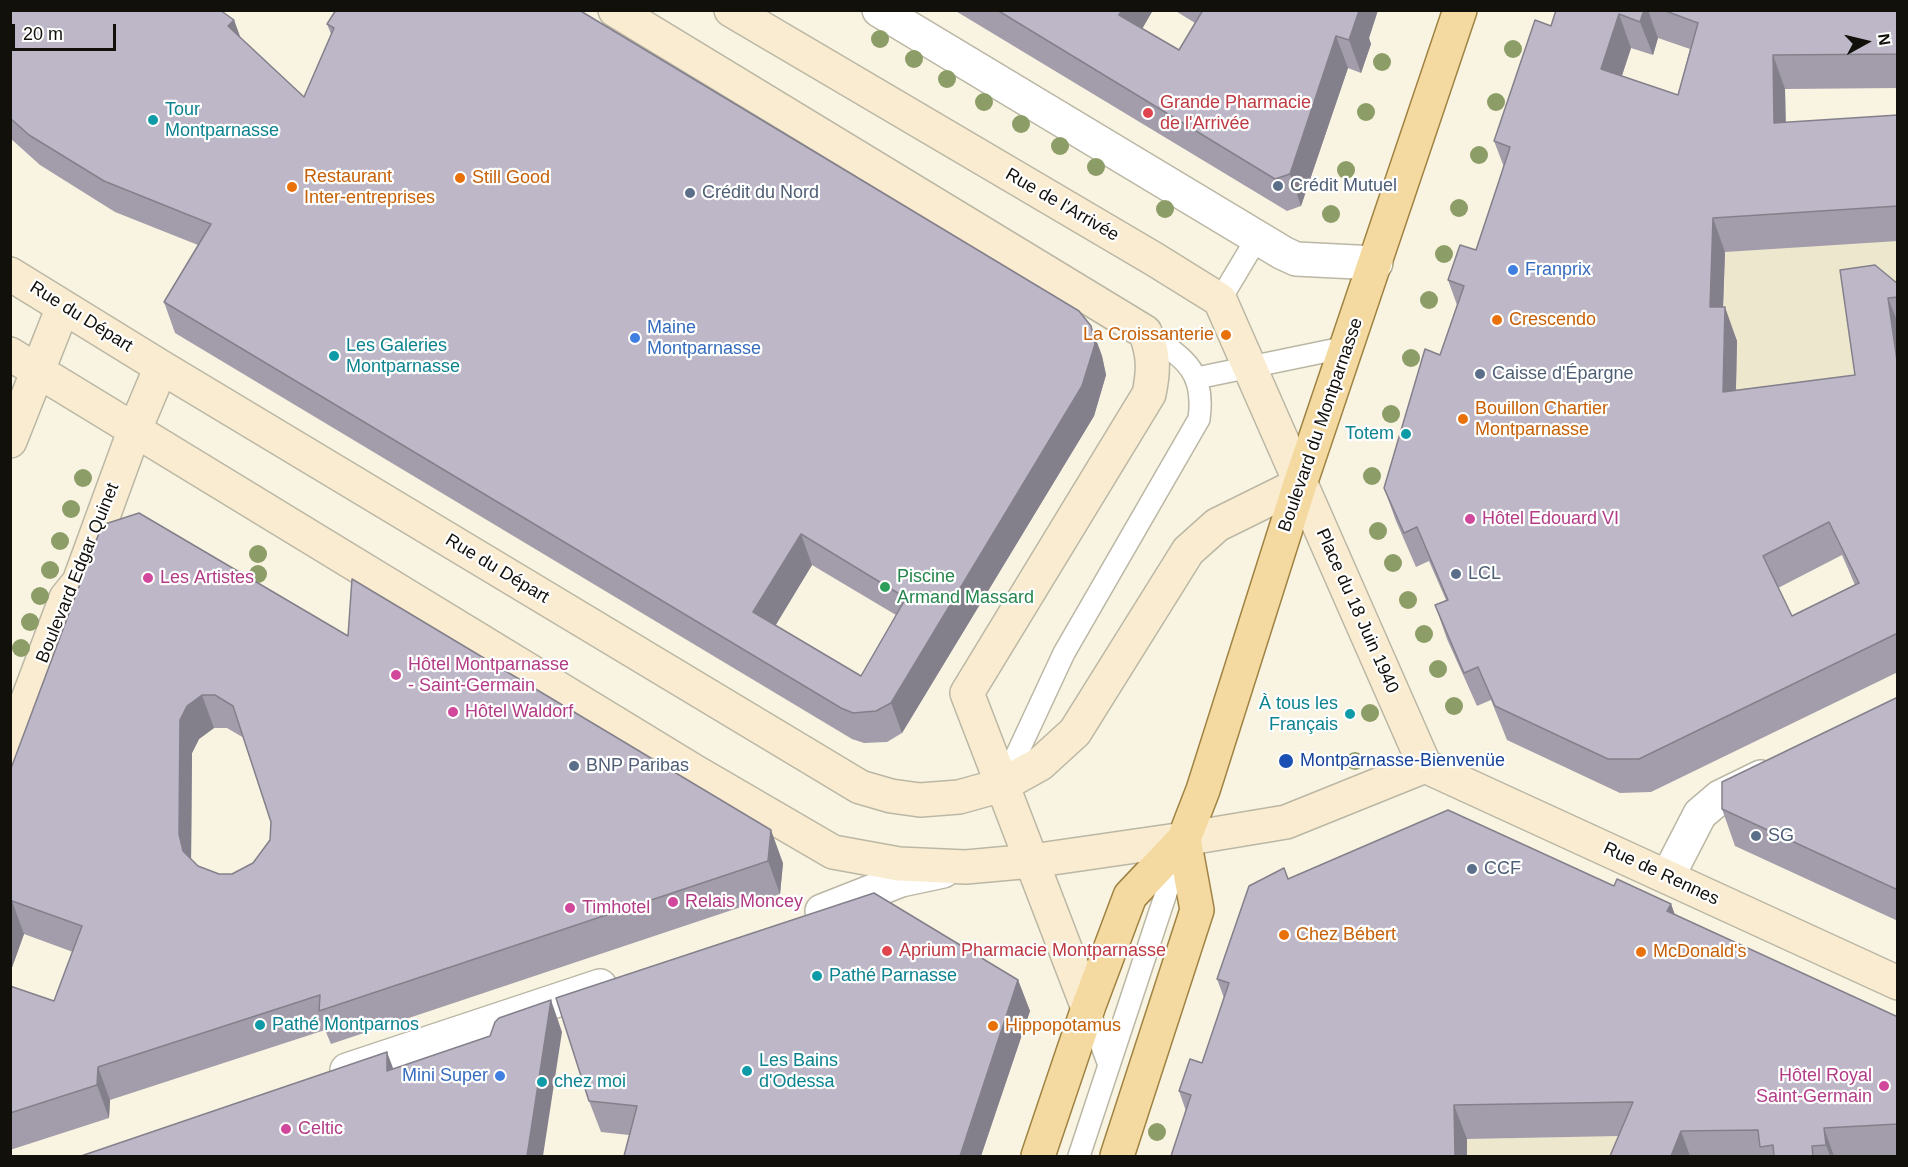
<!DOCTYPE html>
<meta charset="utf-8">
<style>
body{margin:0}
#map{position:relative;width:1908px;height:1167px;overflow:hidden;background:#f8f4e1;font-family:Arial,sans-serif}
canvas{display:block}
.frame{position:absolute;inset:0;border:12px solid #12100a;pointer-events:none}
.north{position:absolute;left:1836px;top:12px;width:60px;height:60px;-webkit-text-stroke:4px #fff;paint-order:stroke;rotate:82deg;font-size:16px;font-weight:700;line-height:24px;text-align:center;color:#12100a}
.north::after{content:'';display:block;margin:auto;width:21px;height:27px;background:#12100a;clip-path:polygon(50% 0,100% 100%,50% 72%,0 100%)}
.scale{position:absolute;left:12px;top:24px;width:104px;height:27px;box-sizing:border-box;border:3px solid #12100a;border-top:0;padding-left:8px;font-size:18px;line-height:21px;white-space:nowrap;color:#12100a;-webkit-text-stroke:4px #fff;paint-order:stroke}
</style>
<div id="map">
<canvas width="1908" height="1167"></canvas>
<div class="frame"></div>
<div class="north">N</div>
<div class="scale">20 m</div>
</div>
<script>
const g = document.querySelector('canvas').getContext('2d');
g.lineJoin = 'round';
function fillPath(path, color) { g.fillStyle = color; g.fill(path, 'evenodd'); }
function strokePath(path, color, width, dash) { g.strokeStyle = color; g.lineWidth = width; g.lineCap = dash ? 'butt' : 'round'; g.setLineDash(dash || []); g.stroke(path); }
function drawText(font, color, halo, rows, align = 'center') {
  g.font = font + ' Arial,sans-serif'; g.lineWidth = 4.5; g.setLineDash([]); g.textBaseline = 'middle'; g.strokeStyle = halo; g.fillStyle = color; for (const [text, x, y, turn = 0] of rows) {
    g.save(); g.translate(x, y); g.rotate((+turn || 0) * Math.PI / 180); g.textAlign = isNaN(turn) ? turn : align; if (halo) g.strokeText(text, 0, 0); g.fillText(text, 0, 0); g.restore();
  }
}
fillPath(new Path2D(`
 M1897,195v274l-177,23 6,-286z
 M1646,1135l252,21h-431v-17z`), '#ede7cd');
const lane = new Path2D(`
 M1220,300l37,-62
 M1197,378l150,-31
 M1003,784l61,-131 135,-234c7,-50 -17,-62 -54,-87
 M1088,1008l21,57
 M1079,1156l102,-308`);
const street = new Path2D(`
 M879,10l404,243 13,6 80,4
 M1668,876l32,-62 20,-17 41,-20
 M822,911l79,-31 42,-9
 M347,1070l253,-84`);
const secondary = new Path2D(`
 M615,10l530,322c9,22 9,38 4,62l-182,299 121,315
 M731,10l423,249 66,41 205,466
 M10,274l151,93 699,420 31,9 29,4 39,-3 43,-12 38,-21 35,-32 113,-181 29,-26 83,-41
 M10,354l684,417 139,81 66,12 67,3 66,-6 152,-22 102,-17 139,-56
 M10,441l53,-134
 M10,747l56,-149 13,-16 56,-153 26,-62
 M1425,766l473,217`);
const primary = new Path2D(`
 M1038,1156l50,-148 42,-112 54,-57 19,-49 97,-306 160,-474
 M1117,1156l80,-246 -13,-71`);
strokePath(lane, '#bbb7a5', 24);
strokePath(street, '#bbb7a5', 36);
strokePath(secondary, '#bbb7a5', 36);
strokePath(primary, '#a08343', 36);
strokePath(lane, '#fff', 21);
strokePath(street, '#fff', 33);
strokePath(secondary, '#faecd0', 33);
strokePath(primary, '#f4daa1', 33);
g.fillStyle = '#8d9d67';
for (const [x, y] of [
 [880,39],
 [1513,49],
 [914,59],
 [1382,62],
 [947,79],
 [984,102],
 [1496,102],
 [1366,112],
 [1021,124],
 [1060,146],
 [1479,155],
 [1096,167],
 [1346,170],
 [1459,208],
 [1165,209],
 [1331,214],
 [1444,254],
 [1429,300],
 [1411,358],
 [1391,414],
 [1372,476],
 [83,478],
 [71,509],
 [1378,531],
 [60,541],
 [258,554],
 [1393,563],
 [50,570],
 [258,574],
 [40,596],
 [1408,600],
 [30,622],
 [1424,634],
 [21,648],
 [1438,669],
 [1454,706],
 [1370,713],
 [1355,761],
 [1157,1132]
]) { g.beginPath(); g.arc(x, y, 9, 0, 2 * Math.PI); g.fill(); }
fillPath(new Path2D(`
 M10,10l224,10 6,17 64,60 27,-63 -4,-10 764,302 11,30 4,19 -12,41 -192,317 -15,9 -23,1 -12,-4 -677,-406 -11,-31 34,-57 -83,-33 -75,-47 -30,-27zM812,565l84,50 -35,61 -86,-51z
 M954,10h199l-11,19 37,21 16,-27 -21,-13h204l-9,28 2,6 -10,29 -13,-5 -47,138 -14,5z
 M1556,10h342v78l-113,1 1,34 112,-8v126l-173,11 -2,55 14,34 -1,49 119,-15 -15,-105 58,14v388l-247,120 -31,1 -113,-53 -16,-40 -14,6 -30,-67 -12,-34 11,-5 -17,-39 -13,6 -20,-46 -12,-33 56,-133 17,-50 -9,-25 28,-30 28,-83 -10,-26 57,-115zM1658,38l32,11 -12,46 -56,-19 9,-28 22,7zM1842,555l13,30 -63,31 -14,-28z
 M348,636l435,227 -3,31 -449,150 -6,-14 -215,70 -1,18 -99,32v-164l44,15 19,-49 -49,-18 -14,39v-202zM214,728h13l17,10 27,84 -1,18 -17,23 -21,11h-13l-21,-8 -7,-7 1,-106 7,-14z
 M1898,697v224l-163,-75 -13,-37z
 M1288,879l326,7 57,18 4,11 223,102v139h-288l9,-20 -152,3 -281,-28 -7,-20 23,-28 22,-65 -7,-19z
 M1018,980l12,31 -49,145h-357l5,-21 -28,-3 -12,-31z`), '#a39dab');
fillPath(new Path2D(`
 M1122,10h31l-22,38 -12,-33z
 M1355,10h23l-9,28 2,6 -10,29 -12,-33z
 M1644,10h4l10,28 -5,17 -13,-33z
 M1619,14l12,34 -18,54 -12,-33z
 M234,20l11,30 -17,-24z
 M1336,36l12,32 -47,138 -11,-32z
 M1773,55l12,34 1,68 -12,-34z
 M1713,218l12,34 -3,88 -12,-33z
 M1888,298l10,25v45z
 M1725,307l12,34 -2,84 -12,-33z
 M1091,326l11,30 4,19 -12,41 -192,317 -11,-30z
 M801,534l11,31 -47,78 -12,-31z
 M202,695l12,33 -15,11 -7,14 -1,114 -8,-16 -4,-17 1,-114 7,-14z
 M771,830l12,33 -3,31 -12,-33z
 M12,901l12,33 -14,39v-67z
 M1671,904l12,34 -16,-27z
 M1018,980l12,31 -49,145h-21z
 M551,1000l11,32 -19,124h-16z
 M387,1052l12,32 -12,-13z
 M98,1067l12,33 -1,18 -12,-33z
 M1454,1105l13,34v17h-12z
 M1824,1128l10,28h-4l-4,-11z
 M1681,1131l9,25h-19z`), '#84808b');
const building = new Path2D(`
 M10,10h210l14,10 -6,6 76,71 30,-69 -7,-4 9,-14h243l500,301 12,15 4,18 -13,42 -191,317 -15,8 -23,2 -12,-5 -677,-406 47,-78 -107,-43 -75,-46 -19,-17zM801,534l105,64 -45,78 -108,-64z
 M997,10h125l-3,5 60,35 24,-40h153l3,1 -10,29 -13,-4 -46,138 -15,5z
 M1556,10h88l-4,12 -21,-8 -18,55 77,26 20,-72 -35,-13h235v44l-125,1 1,68 124,-8v91l-185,12 -3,89h15l-2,85 132,-17 -15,-105 35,-5 23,19v13l-10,1 10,70v265l-259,126h-31l-113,-53 -17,-39 -14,6 -29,-68 13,-5 -31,-73 -13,6 -20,-45 41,-139 15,6 24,-69 -16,-6 12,-35 16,5 22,-66 12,-37 -16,-6 41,-121 16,6zM1829,522l30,61 -67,33 -29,-60z
 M139,513l209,123 4,-57 419,251 -3,31 -449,150 1,-16 -222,72 -1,18 -87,28v-127l44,15 28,-75 -70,-25 -2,5v-135l92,-246zM202,695h13l18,11 38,116 -1,18 -17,23 -21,11h-13l-21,-8 -15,-15 -4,-17 1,-114 7,-14z
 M1898,697v193l-176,-81v-27z
 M1448,810l166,76 3,-7 54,25 -4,7 231,106v107l-74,4 2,17 -14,1 1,10h-39l-1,-11 -13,2 -2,-17 -77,1 -10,25h-61l23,-54 -179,3 1,51h-284l20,-61 -12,-4 11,-32 12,4 27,-80 -12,-4 32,-93 35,-18 4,11z
 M874,893l144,87 -58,176h-336l13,-50 -48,-5 -33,-103z
 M551,1000l-24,156h-446l306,-104v19l103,-35 5,-14 4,-4z`);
fillPath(building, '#bdb7c7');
strokePath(building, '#84808b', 1.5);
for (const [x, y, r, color] of [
 [1148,113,6,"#e0444e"],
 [153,120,6,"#0f9aa8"],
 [460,178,6,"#e8710a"],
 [1278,186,6,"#5c6f8a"],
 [292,187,6,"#e8710a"],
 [690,193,6,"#5c6f8a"],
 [1513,270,6,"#3f7fe0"],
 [1497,320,6,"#e8710a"],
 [1226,335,6,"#e8710a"],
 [635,338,6,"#3f7fe0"],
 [334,356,6,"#0f9aa8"],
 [1480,374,6,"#5c6f8a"],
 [1463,419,6,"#e8710a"],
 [1406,434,6,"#0f9aa8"],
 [1470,519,6,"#d1479c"],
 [1456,574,6,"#5c6f8a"],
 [148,578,6,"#d1479c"],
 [885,587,6,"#2e9e5b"],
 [396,675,6,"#d1479c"],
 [453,712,6,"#d1479c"],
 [1350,714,6,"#0f9aa8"],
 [1286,761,8,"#1a4fb4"],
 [574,766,6,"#5c6f8a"],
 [1756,836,6,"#5c6f8a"],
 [1472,869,6,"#5c6f8a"],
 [673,902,6,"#d1479c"],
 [570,908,6,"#d1479c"],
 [1284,935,6,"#e8710a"],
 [887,951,6,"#e0444e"],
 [1641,952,6,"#e8710a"],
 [817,976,6,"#0f9aa8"],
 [260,1025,6,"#0f9aa8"],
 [993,1026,6,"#e8710a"],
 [747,1071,6,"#0f9aa8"],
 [500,1076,6,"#3f7fe0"],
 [542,1082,6,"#0f9aa8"],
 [1884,1086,6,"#d1479c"],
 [286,1129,6,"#d1479c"]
]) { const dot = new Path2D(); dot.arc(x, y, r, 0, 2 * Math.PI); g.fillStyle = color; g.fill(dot); strokePath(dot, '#fff', 2); }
drawText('18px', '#be3a42', '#fff', [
 ["Grande Pharmacie",1160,103],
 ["de l'Arrivée",1160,124],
 ["Aprium Pharmacie Montparnasse",899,951]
], 'left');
drawText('18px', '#0d838f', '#fff', [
 ["Tour",165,110],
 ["Montparnasse",165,131],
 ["Les Galeries",346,346],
 ["Montparnasse",346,367],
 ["Totem",1394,434,"right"],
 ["À tous les",1338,704,"right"],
 ["Français",1338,725,"right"],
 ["Pathé Parnasse",829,976],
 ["Pathé Montparnos",272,1025],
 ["Les Bains",759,1061],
 ["d'Odessa",759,1082],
 ["chez moi",554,1082]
], 'left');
drawText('18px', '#c56008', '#fff', [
 ["Restaurant",304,177],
 ["Inter-entreprises",304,198],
 ["Still Good",472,178],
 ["Crescendo",1509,320],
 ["La Croissanterie",1214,335,"right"],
 ["Bouillon Chartier",1475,409],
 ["Montparnasse",1475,430],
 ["Chez Bébert",1296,935],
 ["McDonald's",1653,952],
 ["Hippopotamus",1005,1026]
], 'left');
drawText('18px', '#4e5e75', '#fff', [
 ["Crédit Mutuel",1290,186],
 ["Crédit du Nord",702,193],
 ["Caisse d'Épargne",1492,374],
 ["LCL",1468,574],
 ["BNP Paribas",586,766],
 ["SG",1768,836],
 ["CCF",1484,869]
], 'left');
drawText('18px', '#12100a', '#fff', [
 ["Rue de l'Arrivée",1062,205,30],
 ["Rue du Départ",81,317,32],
 ["Boulevard du Montparnasse",1321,425,-71],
 ["Rue du Départ",497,569,31],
 ["Boulevard Edgar Quinet",78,573,-68],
 ["Place du 18 Juin 1940",1357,611,66],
 ["Rue de Rennes",1661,874,25]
]);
drawText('18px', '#366cbe', '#fff', [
 ["Franprix",1525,270],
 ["Maine",647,328],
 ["Montparnasse",647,349],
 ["Mini Super",488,1076,"right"]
], 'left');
drawText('18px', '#b23c85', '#fff', [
 ["Hôtel Edouard VI",1482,519],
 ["Les Artistes",160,578],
 ["Hôtel Montparnasse",408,665],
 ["- Saint-Germain",408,686],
 ["Hôtel Waldorf",465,712],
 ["Relais Moncey",685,902],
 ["Timhotel",582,908],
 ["Hôtel Royal",1872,1076,"right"],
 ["Saint-Germain",1872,1097,"right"],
 ["Celtic",298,1129]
], 'left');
drawText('18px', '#27864d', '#fff', [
 ["Piscine",897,577],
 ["Armand Massard",897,598]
], 'left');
drawText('18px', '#164399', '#fff', [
 ["Montparnasse-Bienvenüe",1300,761]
], 'left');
</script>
